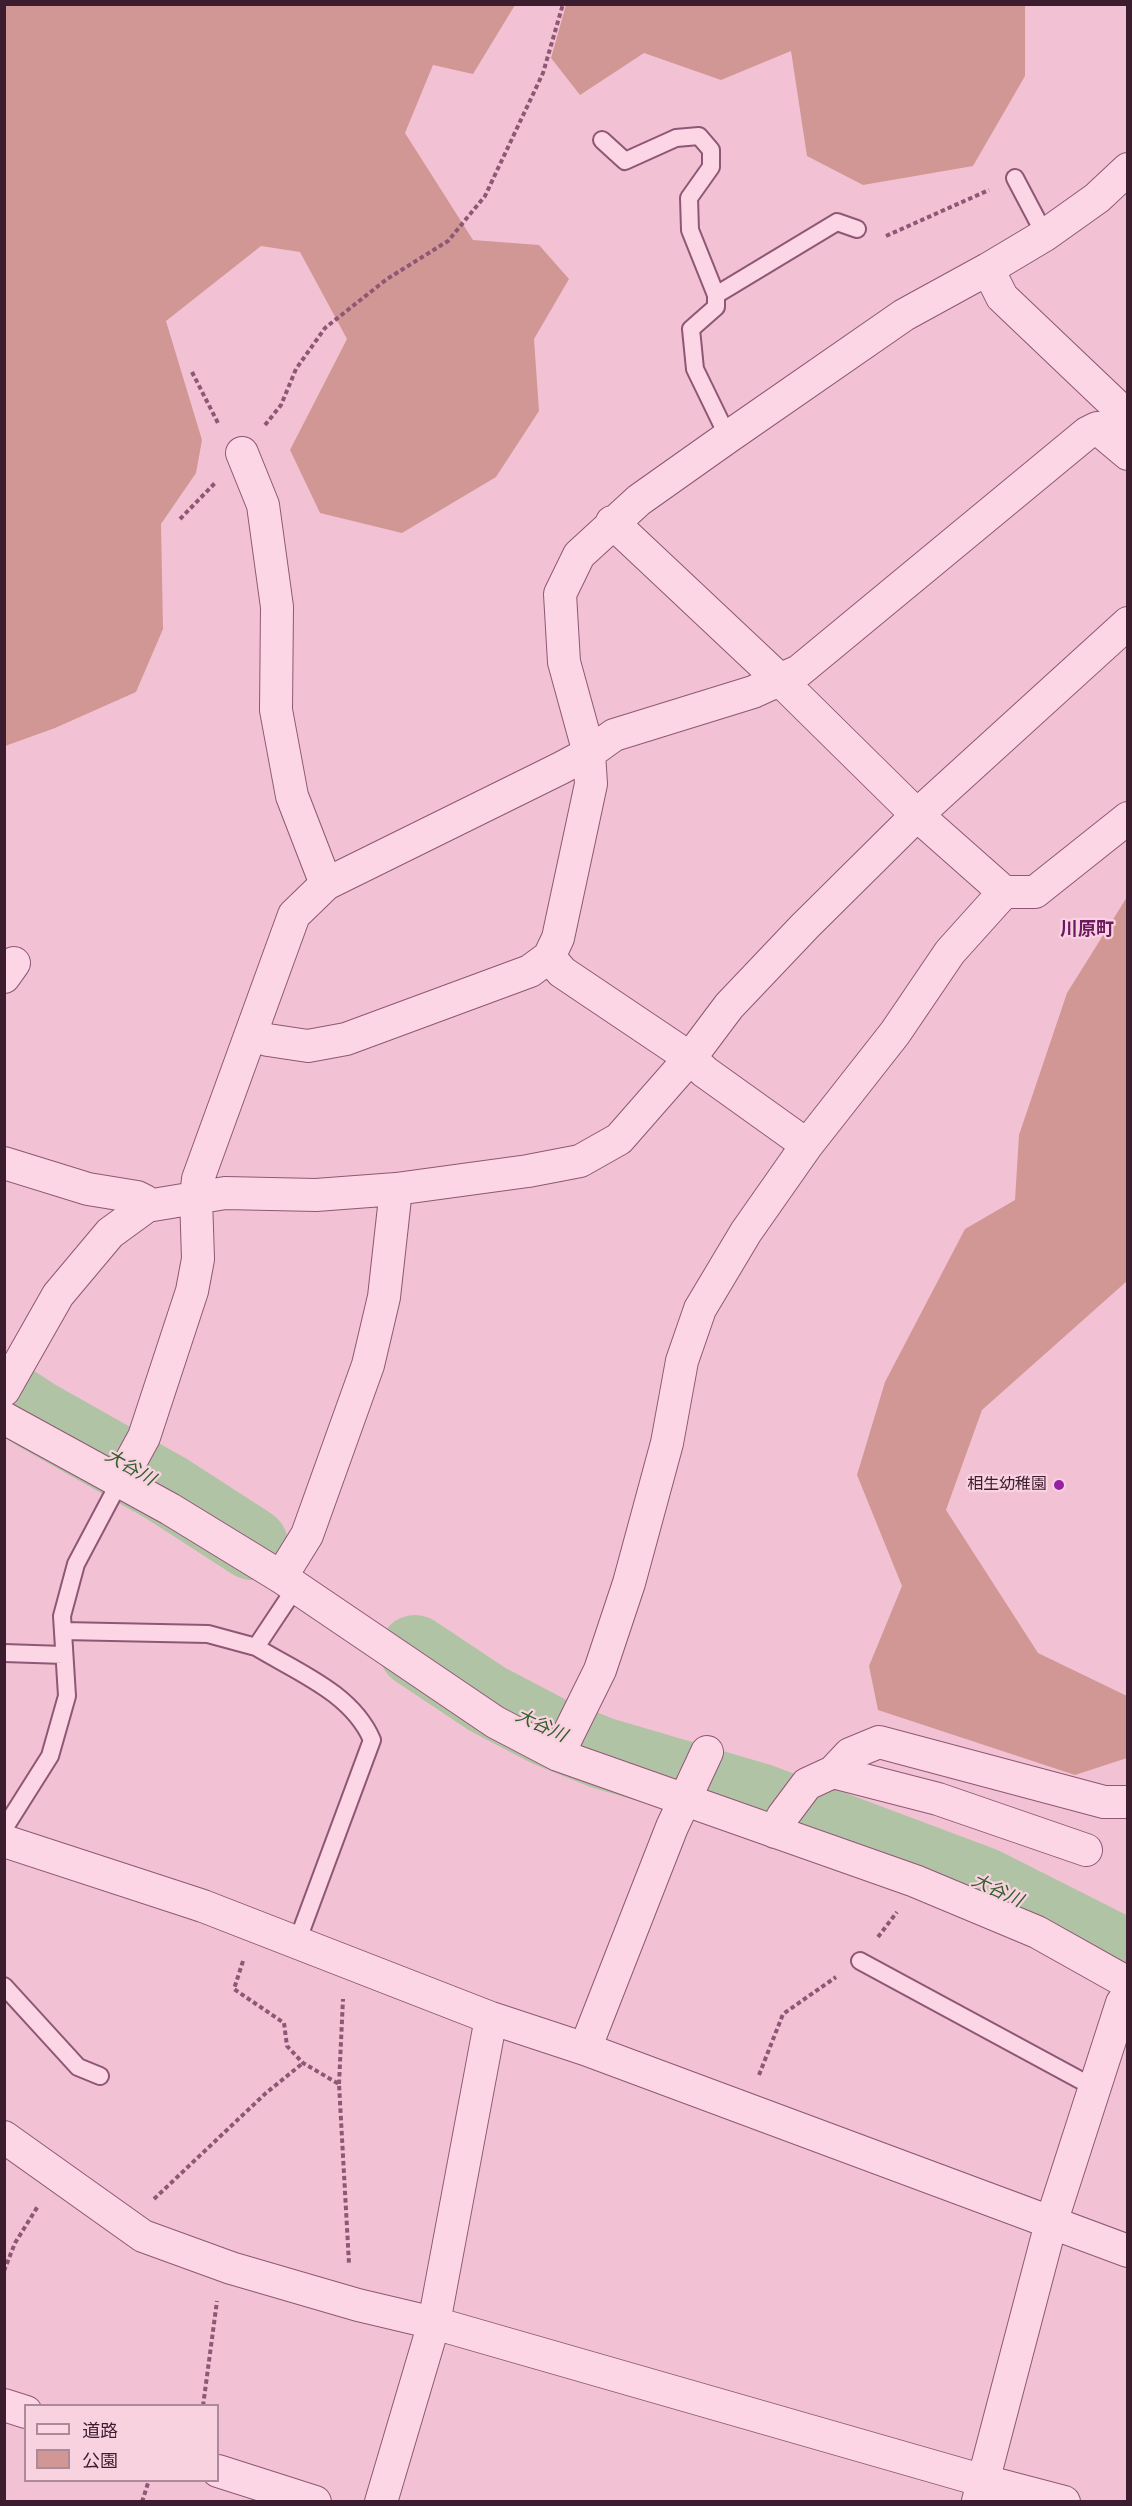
<!DOCTYPE html>
<meta charset="utf-8">
<style>
body{margin:0}
#map{position:relative;width:1132px;height:2506px;overflow:hidden;background:#f2c2d4;font-family:Bitter,"Noto Sans JP",serif}
canvas{display:block}
.frame{position:absolute;inset:0;border:6px solid #3c1d2f;pointer-events:none}
.legend{position:absolute;left:24px;top:2404px;width:195px;height:78px;box-sizing:border-box;background:#f9d2e0;border:2px solid #ad8a99;margin:0;padding:8px 10px;list-style:none;font-size:18px;color:#3c1d2f}
.legend li{display:flex;align-items:center;gap:12px;height:30px}
.legend b{width:30px;border:2px solid #ad8a99}
</style>
<div id="map">
<canvas width="1132" height="2506"></canvas>
<div class="frame"></div>
<ul class="legend">
<li><b style="height:8px;background:#fcd6e4"></b>道路</li>
<li><b style="height:16px;background:#d19794"></b>公園</li>
</ul>
</div>
<script>
const g = document.querySelector('canvas').getContext('2d');
g.lineJoin = 'round';
function fillPath(path, color) { g.fillStyle = color; g.fill(path, 'evenodd'); }
function strokePath(path, color, width, dash) { g.strokeStyle = color; g.lineWidth = width; g.lineCap = dash ? 'butt' : 'round'; g.setLineDash(dash || []); g.stroke(path); }
function drawText(font, color, halo, rows, align = 'center') {
  g.font = font + ' Bitter,"Noto Sans JP",serif'; g.lineWidth = 4.5; g.setLineDash([]); g.textBaseline = 'middle'; g.strokeStyle = halo; g.fillStyle = color; for (const [text, x, y, turn = 0] of rows) {
    g.save(); g.translate(x, y); g.rotate((+turn || 0) * Math.PI / 180); g.textAlign = isNaN(turn) ? turn : align; if (halo) g.strokeText(text, 0, 0); g.fillText(text, 0, 0); g.restore();
  }
}
fillPath(new Path2D(`
 M5,4l510,1 -42,69 -40,-9 -28,68 68,107 66,5 30,34 -35,60 5,72 -43,66 -94,56 -82,-20 -30,-63 57,-111 -47,-87 -39,-6 -95,75 36,119 -6,33 -35,51 2,105 -27,63 -81,36 -50,18z
 M566,5h459v71l-52,90 -110,19 -56,-29 -16,-105 -70,29 -77,-27 -64,42 -29,-37z
 M1127,897v384l-145,129 -36,100 92,143 89,43v62l-52,17 -197,-65 -9,-44 33,-80 -45,-111 28,-93 80,-153 50,-29 4,-65 48,-142z`), '#d19794');
strokePath(new Path2D(`
 M4,1394l32,21 131,74 85,55
 M415,1651l72,48 61,32 54,22 157,46 224,84 145,73`), '#b0c4a5', 72);
const service = new Path2D(`
 M602,140l23,21 51,-23 23,-2 12,14v17l-22,31 1,32 26,65v12l-25,22 4,40 33,68
 M1015,178l30,57
 M716,295l121,-73 20,7
 M63,1631l145,3 48,13 40,-60
 M256,1647c41,25 96,46 116,93l-75,202
 M4,1653l60,2
 M4,1829l46,-73 17,-60 -5,-80 14,-52 44,-83
 M860,1961l233,126
 M4,1986l74,81 22,9`);
const minor = new Path2D(`
 M988,269l14,28 126,120
 M242,453l21,52 14,102 -1,103 16,86 34,88
 M612,522l168,158 137,135 87,77h31l93,-74
 M549,957l13,15 128,86 15,14 102,73
 M4,977l10,-14
 M252,1034l16,6 40,6 38,-7 184,-68 19,-14 9,-19 33,-154 -2,-31 -25,-91 -4,-68 19,-39 60,-55 89,-63 176,-122 84,-46 57,-34 52,-37 31,-29
 M4,1163l84,26 49,8 8,4 2,5
 M4,1390l54,-95 52,-62 37,-27 78,-13 91,2 80,-6 132,-18 52,-10 39,-22 71,-81 39,-52 76,-80 112,-111 211,-192
 M4,1418l166,91 111,68 214,145 63,33 357,126 122,51 91,51
 M120,1481l24,-44 48,-146 6,-32 -2,-62 2,-18 96,-264 32,-31 235,-116 28,-15 25,-18 139,-43 46,-21 288,-238 10,-5 31,26
 M281,1577l26,-42 61,-170 16,-68 12,-108
 M558,1755l42,-85 29,-87 38,-140 15,-82 18,-52 46,-77 61,-87 88,-112 55,-81 54,-60
 M833,1772l17,-18 29,-12 225,60h24
 M775,1832l8,-16 24,-32 26,-12 105,27 148,51
 M4,1841l199,65 288,112 94,31 543,202
 M585,2049l87,-222 35,-75
 M4,2137l139,99 88,32 127,37 76,18 550,158 80,21
 M4,2405l22,7
 M218,2471l97,31
 M978,2501l73,-278 71,-220 6,-8
 M381,2502l53,-179 57,-305`);
strokePath(service, '#8e5775', 20);
strokePath(minor, '#8e5775', 34);
strokePath(new Path2D(`
 M886,236l103,-46
 M192,372l27,53
 M265,425l16,-20 15,-36 29,-41 62,-49 61,-38 37,-45 58,-123 20,-69
 M180,519l35,-36
 M878,1937l19,-25
 M243,1961l-9,28 50,34 3,23 16,17 36,21 10,180
 M759,2075l24,-61 53,-37
 M339,2084l4,-85
 M154,2199l112,-106 37,-30
 M4,2271l11,-28 23,-37
 M203,2406l14,-105
 M142,2502l7,-22`), '#8e5775', 4, [4.5, 3]);
strokePath(service, '#fcd6e4', 16);
strokePath(minor, '#fcd6e4', 32);
for (const [x, y, r, color] of [
 [1059,1485,6,"#9821a3"]
]) { const dot = new Path2D(); dot.arc(x, y, r, 0, 2 * Math.PI); g.fillStyle = color; g.fill(dot); strokePath(dot, '#f9d2e0', 2); }
drawText('16px', '#3c1d2f', '#f9d2e0', [
 ["相生幼稚園",1047,1485]
], 'right');
drawText('bold 18px', '#6d1861', '#f9d2e0', [
 ["川原町",1087,930]
]);
drawText('italic 18px', '#315d2a', '#f9d2e0', [
 ["大谷川",130,1468,30],
 ["大谷川",541,1726,25],
 ["大谷川",997,1891,25]
]);
</script>
